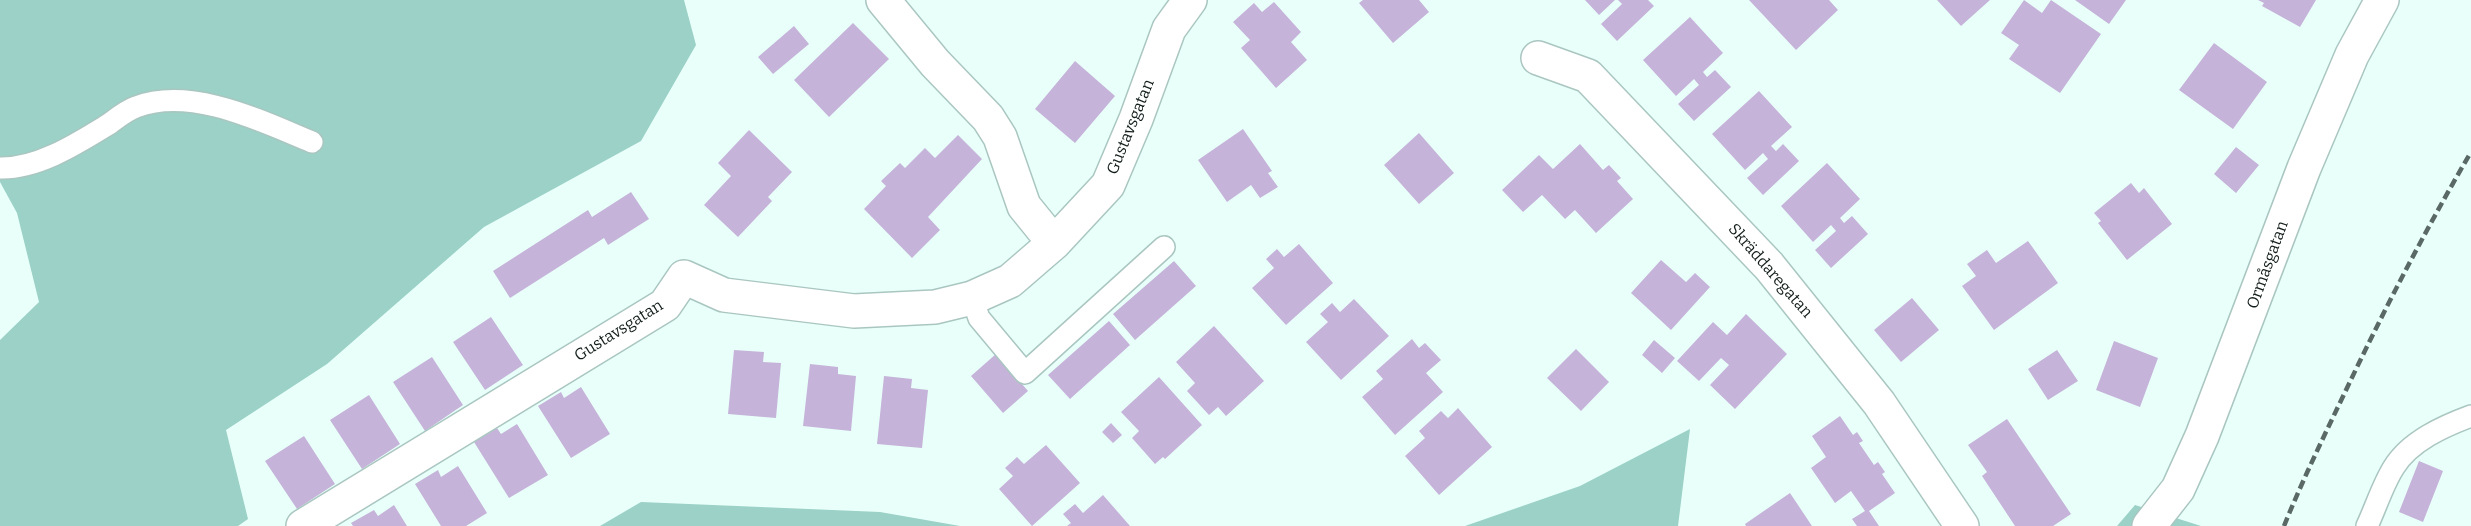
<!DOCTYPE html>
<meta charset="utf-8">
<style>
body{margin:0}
canvas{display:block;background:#e8fffa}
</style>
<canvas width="2471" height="526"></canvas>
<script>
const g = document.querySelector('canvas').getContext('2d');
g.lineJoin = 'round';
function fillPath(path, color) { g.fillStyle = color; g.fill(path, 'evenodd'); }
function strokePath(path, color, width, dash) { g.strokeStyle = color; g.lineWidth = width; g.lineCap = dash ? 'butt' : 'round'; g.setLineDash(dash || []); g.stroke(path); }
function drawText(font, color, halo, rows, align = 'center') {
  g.font = font + ' Bitter,serif'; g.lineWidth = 4.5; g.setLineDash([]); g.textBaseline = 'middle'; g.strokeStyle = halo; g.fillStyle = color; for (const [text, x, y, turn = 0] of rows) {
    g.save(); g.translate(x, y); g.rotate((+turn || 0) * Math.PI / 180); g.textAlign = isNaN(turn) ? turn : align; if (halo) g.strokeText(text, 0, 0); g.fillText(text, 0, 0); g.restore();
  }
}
fillPath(new Path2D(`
 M0,0h684l12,45 -55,96 -157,86 -157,137 -101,66 22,89 -10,7h-238v-186l39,-38 -22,-89 -17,-31z
 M1690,429l-12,97h-213l115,-40z
 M641,502l239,10 80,14h-360z
 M2135,505l66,21h-84z`), '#9bd1c7');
fillPath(new Path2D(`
 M1363,0h56l10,12 -36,31 -34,-40z
 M1585,0h30l-16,15z
 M1618,0h30l6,6 -37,35 -16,-17 21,-20z
 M1749,0h80l9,10 -42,40z
 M1937,0h53l-29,26z
 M2024,0l18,13 9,-13 50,34 -41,59 -51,-34 10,-14 -18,-12z
 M2075,0h51l-17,24z
 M2258,0h58l-16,27 -38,-21 2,-3z
 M1274,2l27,30 -10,10 16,18 -31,28 -35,-40 9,-8 -17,-18 21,-19 8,9z
 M1690,17l33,36 -20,19 4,5 8,-7 16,17 -37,34 -16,-17 21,-19 -5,-6 -18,17 -33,-36z
 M853,23l36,36 -60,58 -35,-37z
 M794,26l15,18 -36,30 -15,-17z
 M2214,43l53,39 -34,47 -54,-39z
 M1075,61l40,35 -40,47 -40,-34z
 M1759,91l33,36 -21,19 5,5 7,-7 16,17 -36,34 -16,-17 21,-19 -5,-6 -18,17 -33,-36z
 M1243,129l29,42 -4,2 10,14 -18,11 -9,-13 -24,17 -29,-42z
 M749,130l43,42 -24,25 4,4 -34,36 -34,-32 27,-29 -13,-13z
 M1419,133l35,40 -35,31 -35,-39z
 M958,135l24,24 -54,58 12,13 -28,28 -48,-49 22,-23 -5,-5 19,-18 5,5 20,-20 10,10z
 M1580,144l23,26 6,-5 12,13 -4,3 16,18 -37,34 -21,-23 -10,9 -23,-24 -19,17 -21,-22 37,-35 14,14z
 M2236,147l23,18 -23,28 -22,-19z
 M1827,163l33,36 -20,19 4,5 8,-7 16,18 -37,34 -16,-18 21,-19 -5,-6 -18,17 -32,-36z
 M2131,183l8,10 5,-5 28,36 -45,36 -29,-37 3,-2 -7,-8z
 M631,192l18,27 -41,26 -4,-7 -94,60 -17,-27 95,-61 4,7z
 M2028,241l30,42 -64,47 -32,-44 14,-10 -9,-12 20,-14 9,13z
 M1299,244l34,39 -47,42 -34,-37 22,-20 -8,-9 11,-10 7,8z
 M1661,260l25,22 9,-9 15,14 -39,43 -40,-37z
 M1174,261l22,25 -61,54 -22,-26z
 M1912,298l27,32 -38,32 -27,-32z
 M1354,299l35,37 -48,44 -35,-38 22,-20 -8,-8 12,-11 8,9z
 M1746,314l41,40 -52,55 -25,-24 19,-20 -8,-7 -22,23 -22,-20 36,-39 14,13z
 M491,317l32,48 -38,25 -32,-48z
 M1109,321l21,24 -60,54 -22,-24z
 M1214,326l50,55 -38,35 -8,-9 -9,8 -22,-24 8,-8 -19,-21z
 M1412,339l7,9 6,-5 16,17 -15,13 17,19 -48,43 -33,-38 21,-18 -7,-8z
 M1654,340l21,18 -13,15 -20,-18z
 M2114,341l44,17 -18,49 -44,-17z
 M1576,349l33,33 -28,29 -34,-33z
 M734,350l30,2 -1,10 18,1 -5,55 -48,-4z
 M2057,350l21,31 -30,19 -20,-31z
 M996,354l32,37 -25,22 -32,-37z
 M432,357l31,48 -38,26 -32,-49z
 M810,364l28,3v7l18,2 -5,55 -48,-5z
 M884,376l28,3 -1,9 17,2 -6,58 -45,-4z
 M1159,377l43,48 -37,34 -2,-2 -8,7 -23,-26 7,-7 -18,-19z
 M581,387l29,47 -39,24 -33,-52 23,-14 3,6z
 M369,395l31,49 -38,25 -32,-49z
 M1458,408l34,39 -53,48 -34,-39 20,-18 -6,-7 22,-20 7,7z
 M1840,416l13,19 4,-3 6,9 -4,2 15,22 4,-3 7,10 -3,2 13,19 -26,18 10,15h-22l-5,-7 13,-8 -14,-20 -16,12 -24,-35 15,-11 -14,-21z
 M2007,419l64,95 -18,12h-38l-33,-50 5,-4 -19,-27z
 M1111,423l11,12 -9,8 -11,-11z
 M517,424l31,51 -39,23 -35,-56 23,-14 4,6z
 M304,436l31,48 -38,25 -32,-48z
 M1046,445l34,38 -48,43 -33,-37 14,-13 -8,-8 12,-11 7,7z
 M2419,461l24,10 -20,51 -24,-10z
 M458,466l29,47 -21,13h-25l-26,-42 23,-14 3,7z
 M1790,493l22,33h-66l-1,-2z
 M1103,495l27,31h-63l4,-3 -8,-9 12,-10 8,9z
 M394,505l13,21h-54l-2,-3 23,-13 4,6z`), '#c6b3d9');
const lane = new Path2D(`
 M0,168c38,1 78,-25 109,-44 8,-6 18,-14 27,-17 55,-21 125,14 176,35
 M972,298l7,20 46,55 139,-126
 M2367,526c9,-19 16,-42 27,-59 16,-26 50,-41 77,-51`);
const street = new Path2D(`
 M883,0l52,63 53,55 12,19 24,69 30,37
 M1538,58l50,18 181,190 110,137 83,123
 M303,526l362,-221 19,-28 40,18 130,16 81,-4 37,-9 38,-17 44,-38 54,-58 28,-66 33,-90 21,-29
 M2149,526l29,-37 24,-53 102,-268 48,-113 30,-55`);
strokePath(lane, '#aac6c0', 24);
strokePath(street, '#aac6c0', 36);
strokePath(lane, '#fff', 21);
strokePath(street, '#fff', 33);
strokePath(new Path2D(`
 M2284,526c19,-47 41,-92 63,-138 38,-80 79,-159 124,-236`), '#5a6966', 4.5, [9, 4.5]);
drawText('16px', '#121d1b', '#fff', [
 ["Gustavsgatan",1131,127,-68],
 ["Ormåsgatan",2268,265,-70],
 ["Skräddaregatan",1770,271,49],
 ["Gustavsgatan",619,331,-32]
]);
</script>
